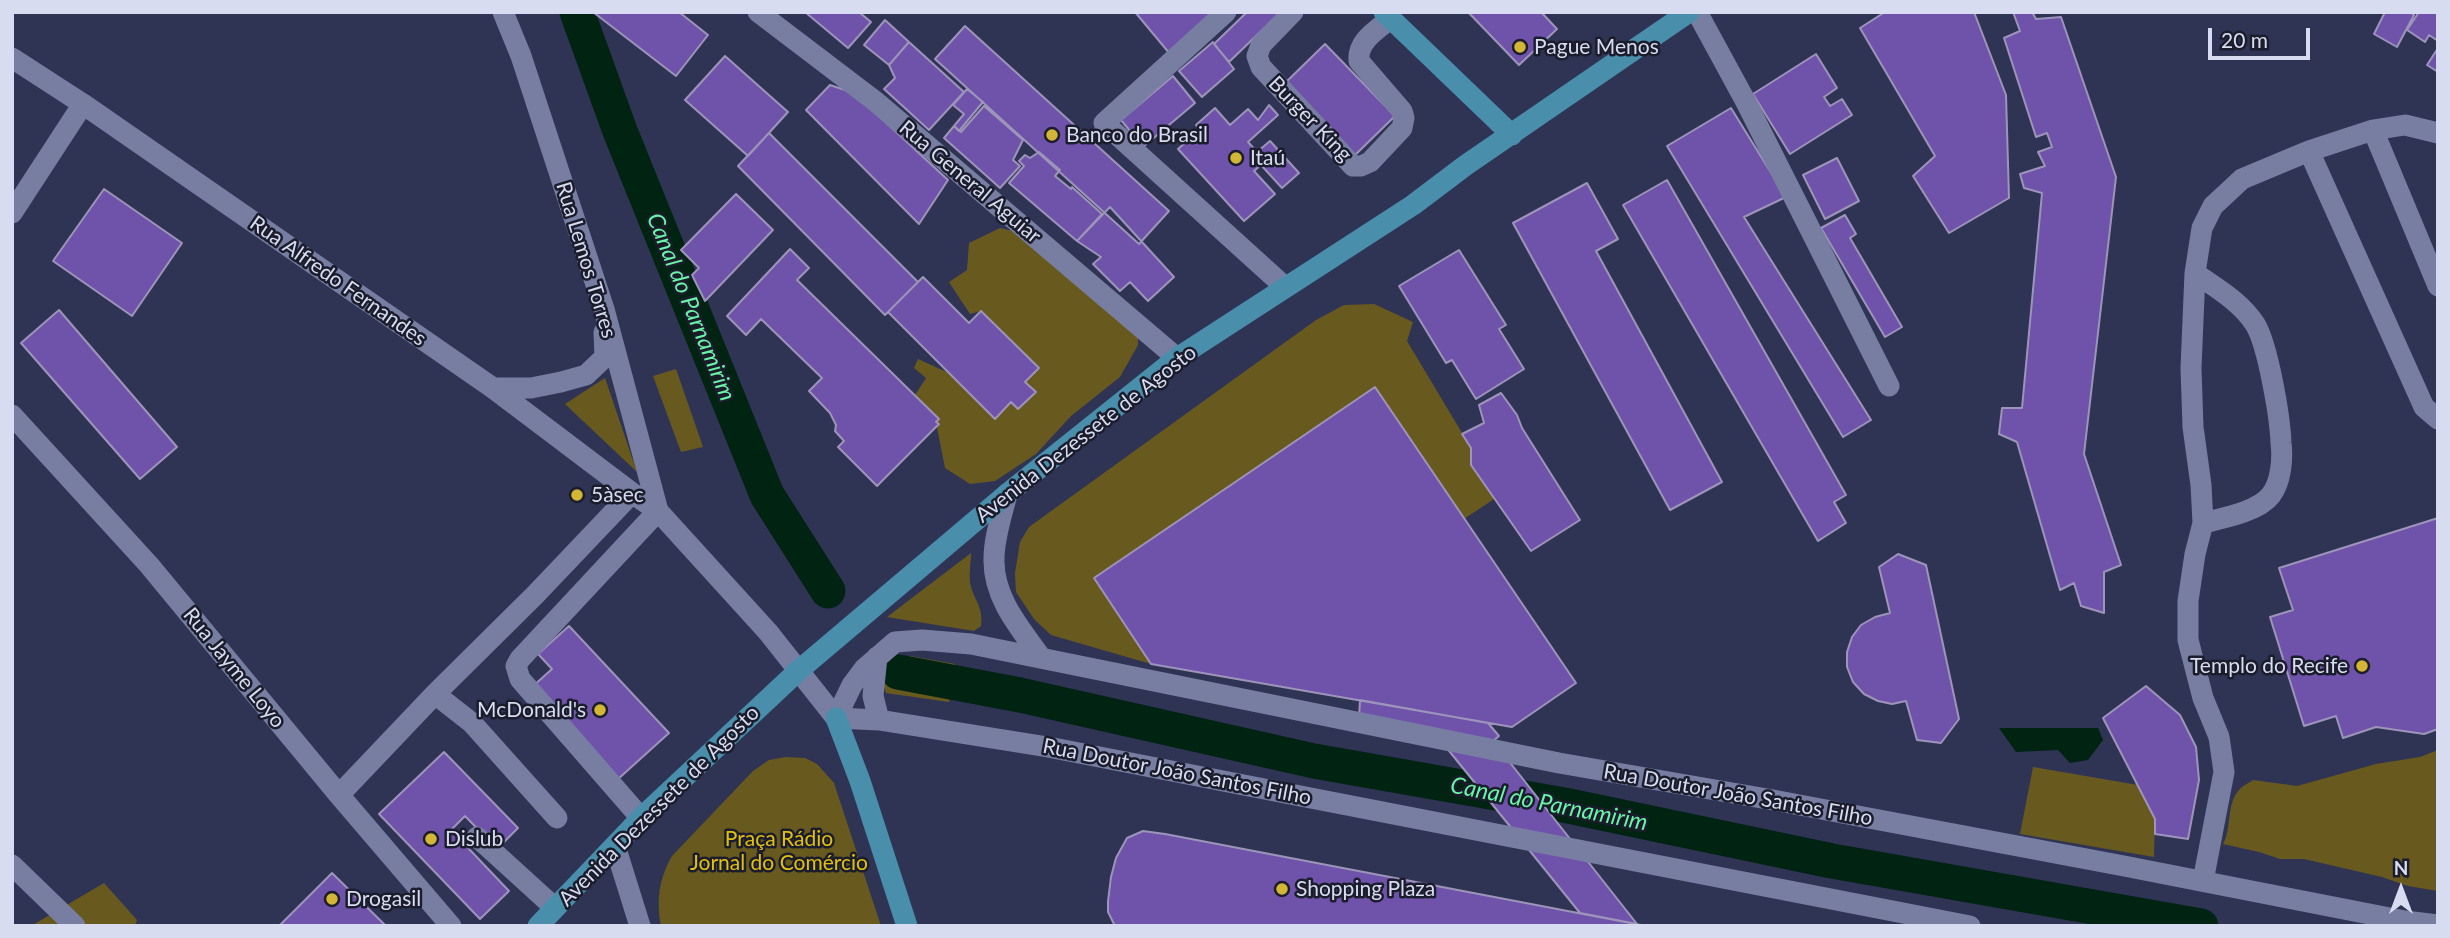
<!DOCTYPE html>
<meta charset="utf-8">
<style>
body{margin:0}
#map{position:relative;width:2450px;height:938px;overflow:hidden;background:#2f3454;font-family:Lato,sans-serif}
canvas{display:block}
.frame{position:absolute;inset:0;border:14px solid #d8dcf0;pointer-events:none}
.north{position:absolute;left:2366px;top:854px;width:70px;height:70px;-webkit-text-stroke:5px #1b1d2c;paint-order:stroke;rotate:0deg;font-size:19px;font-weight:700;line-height:28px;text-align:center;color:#d8dcf0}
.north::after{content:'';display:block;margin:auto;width:24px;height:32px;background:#d8dcf0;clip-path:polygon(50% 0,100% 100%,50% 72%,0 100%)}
.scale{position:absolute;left:2208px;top:28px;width:102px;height:32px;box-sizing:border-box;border:4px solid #d8dcf0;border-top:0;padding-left:9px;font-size:21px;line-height:24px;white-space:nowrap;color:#d8dcf0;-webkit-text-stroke:5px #1b1d2c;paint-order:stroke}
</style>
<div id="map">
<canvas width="2450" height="938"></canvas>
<div class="frame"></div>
<div class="north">N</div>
<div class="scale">20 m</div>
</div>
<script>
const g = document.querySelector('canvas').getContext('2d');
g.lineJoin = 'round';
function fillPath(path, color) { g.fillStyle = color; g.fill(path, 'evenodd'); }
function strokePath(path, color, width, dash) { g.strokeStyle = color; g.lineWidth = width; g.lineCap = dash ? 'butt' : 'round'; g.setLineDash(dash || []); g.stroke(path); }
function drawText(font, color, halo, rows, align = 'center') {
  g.font = font + ' Lato,sans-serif'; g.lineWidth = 5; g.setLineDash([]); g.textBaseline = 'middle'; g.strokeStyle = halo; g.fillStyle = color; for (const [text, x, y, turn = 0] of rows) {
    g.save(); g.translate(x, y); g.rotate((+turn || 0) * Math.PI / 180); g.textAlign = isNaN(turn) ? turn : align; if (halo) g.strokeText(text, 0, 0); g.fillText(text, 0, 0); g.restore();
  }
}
fillPath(new Path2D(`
 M1000,228l21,5 117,99v13l-18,32 -49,39 -35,38 -41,27 -25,3 -25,-16 -9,-46 -21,-27 11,-17 -12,-10 4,-9 31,14 46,45 16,-16 7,7 17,-17 -10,-10 14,-14 -58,-57 -11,3 -21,-32 18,-12 2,-27z
 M1374,304l39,18 -6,19 64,107v17l23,34 -30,20 -89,-132 -280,191 56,86 -100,-29 -17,-16 -18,-27 -1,-19 5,-31 9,-15 287,-207 28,-15z
 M676,369l27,78 -22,5 -28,-76z
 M605,378l32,94 -72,-68z
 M971,553c0,9 -2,20 -1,29 3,18 14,24 11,44l-7,5 -87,-14z
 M910,656l45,8 -6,38 -63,-9 -4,-13 10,-22z
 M2438,750v141l-30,-5 -26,-9 -78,-18h-24l-21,-7 -36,-8c9,-15 3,-40 16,-54 3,-4 10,-7 14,-10l44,6 79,-22 44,-7z
 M786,757l19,1 12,6 17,19 47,143h-220c-5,-25 -2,-48 11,-70l81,-85 16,-11z
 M2033,767l105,18 17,34 -1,38 -134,-23z
 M104,883l33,37 -2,6h-104z`), '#685a1f');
fillPath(new Path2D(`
 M1999,728h99l5,12 -15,20 -18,3 -12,-13 -42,2z`), '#012311');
strokePath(new Path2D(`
 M577,12l43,119 147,364 61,96
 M898,672l122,23 294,66 250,44 268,56 369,65`), '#012311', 35);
const building = new Path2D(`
 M593,12h86l29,23 -32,41z
 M805,12h54l12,10 -23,26z
 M1135,12h83l-48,42z
 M1247,12h34l-52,50 -15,-18z
 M1468,12h73l16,17 -38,36z
 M1885,12h89l32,83 3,103 -60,35 -36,-57 22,-20 -75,-128z
 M2013,12h19l4,7 25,-2 55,160 -32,277 37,111 -17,7v41l-23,-7 -7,-23 -14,7 -43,-148 -18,-8 3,-26h20l20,-215 -18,-5 -4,-14 25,-8 -7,-14 14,-5 -5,-14 -11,4 -32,-99 16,-7z
 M2385,12h25l4,3 -17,32 -23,-13z
 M2419,12h19v29l-9,-6 -4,7 -18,-12z
 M885,20l24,22 -20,23 -25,-20z
 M965,26l204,185 -30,33 -204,-185z
 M909,42l55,50 -35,38 -45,-41 11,-11 -6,-13z
 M1213,42l21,27 -32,28 -23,-26z
 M1325,44l70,72 -45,44 -70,-72z
 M2438,48v24l-11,-7z
 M1816,54l21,34 -13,9 6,9 12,-7 10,16 -62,39 -37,-60z
 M725,56l63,56 -40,44 -63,-56z
 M1173,76l22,27 -52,44 -22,-27z
 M830,85l24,8 94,87 -29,44 -113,-114z
 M967,89l16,13 -24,29 -5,-5 10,-12 -11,-9z
 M1269,105l9,10 -30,27 9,10 13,-11 29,32 -17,15 -21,-23 -7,6 21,23 -31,27 -66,-72 19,-17 4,3 3,-2 -8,-8 19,-17 15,17 18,-16 10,11z
 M984,106l39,34 -10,20 7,6 -20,22 -56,-50 10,-12 7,6z
 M1731,108l55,89 -42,20 127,203 -28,17 -176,-291z
 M769,133l149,149 -33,33 -147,-149z
 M1039,152l21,18 -5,6 16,13 1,-2 30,27 -25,27 -68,-58 15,-17 -5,-5 6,-6 5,3z
 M1837,158l22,43 -34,18 -22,-44z
 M1667,180l179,315 -12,7 12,21 -28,18 -195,-336z
 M1587,183l31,56 -22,12 126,231 -52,28 -157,-287z
 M104,189l78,54 -50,73 -79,-55z
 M736,194l37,36 -68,71 -13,-26 7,-7 -18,-18z
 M1110,207l64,70 -26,24 -18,-19 -10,9 -27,-27 8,-7 -24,-16z
 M1845,215l11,19 -6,4 52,89 -17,10 -64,-109z
 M790,249l19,19 -12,12 142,139 -3,3 3,2 -62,62 -39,-39 6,-6 -9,-10 1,-6 -6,-12 -21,-22 13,-13 -61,-59 -15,16 -19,-19z
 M1459,250l47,75 -7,4 25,40 -48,30 -24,-39 -6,3 -47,-77z
 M923,277l46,46 12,-12 58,57 -14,14 11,10 -18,17 -7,-7 -16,17 -107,-107z
 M59,310l118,137 -37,32 -119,-136z
 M1375,387l201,296 -64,44 -361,-63 -57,-86z
 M1501,393l16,22 5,13 58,92 -49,31 -60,-86v-17l-9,-14 22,-11 -5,-18z
 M2438,518v211l-14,5 -48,-7 -33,11 -7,-22 -32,10 -34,-109 23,-7 -14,-42z
 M1898,554l28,11 33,154 -18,24 -24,-3 -11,-39 -14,3 -14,-3 -14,-7 -11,-12 -6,-15v-15l5,-15 9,-12 14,-8 15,-4 -11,-46z
 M569,626l100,107 -52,47 -85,-93 20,-18 -14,-15z
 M2146,686l34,29 16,32 3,33 -11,59 -33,-5v-15l-52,-101z
 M1360,700l128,23 11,13 -6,5 144,183 -57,-11 -147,-182 -74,-13z
 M444,752l74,76 -21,21 -32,-33 -14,14 58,61 -29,28 -101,-105z
 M1143,831l22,3 481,92h-531l-7,-14v-11l3,-24 5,-19 11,-20z
 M332,873l54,53h-107z`);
fillPath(building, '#6f53ab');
strokePath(building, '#9d94ba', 2);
strokePath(new Path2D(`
 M503,12l18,44 83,253 54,202
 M758,12l117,89 302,257
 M1226,12l-122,111 181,164
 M1293,12l-32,33 -4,11 4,11 92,99h8l9,-4 32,-34 2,-10 -2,-7 -43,-50c-2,-20 18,-31 31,-42
 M1697,12l49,90 143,284
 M12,58l71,46 410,284 139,105 26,18 110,121 68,86
 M2373,130l65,156
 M2309,151l115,256 14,12
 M12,213l71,-109
 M2195,273c21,15 45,28 60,51 13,21 25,93 26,119 2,16 0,39 -10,52 -13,17 -48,23 -68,28
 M493,388h38l30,-6 25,-7 19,-18 -1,-25
 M12,415l137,150 190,230 112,131
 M1007,494c-5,21 -13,43 -13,65 -1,38 25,68 46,97
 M877,657l-4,39 6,24
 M435,694l100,-99 97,-102
 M836,718l16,-33 12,-16 31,-27 27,-2 49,4 588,119 214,37 351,66 281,55 33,4
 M836,718l43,2 169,27 922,179
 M339,795l96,-101 37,29 85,95
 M641,818l-121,-139 -4,-13 4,-7 138,-148
 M477,837l78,71
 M615,846l25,80
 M12,865l63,61
 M2203,881l21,-109 -5,-35 -16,-39 -15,-58v-39l7,-47 8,-31 -2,-38 -8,-58 -2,-59 4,-95 7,-45 11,-22 29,-27 67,-28 64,-21 32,-5 33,8`), '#777ea2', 21);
strokePath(new Path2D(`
 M1384,12l128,123
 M836,718l24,63 47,145
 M538,926l103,-108 157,-147 209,-177 170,-136 236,-153 53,-40 223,-153`), '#498fac', 21);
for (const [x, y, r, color] of [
 [1520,47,7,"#d3b635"],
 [1052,135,7,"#d3b635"],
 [1236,158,7,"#d3b635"],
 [577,495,7,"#d3b635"],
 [2362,666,7,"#d3b635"],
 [600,710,7,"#d3b635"],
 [431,839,7,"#d3b635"],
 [1282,889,7,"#d3b635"],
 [332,899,7,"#d3b635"]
]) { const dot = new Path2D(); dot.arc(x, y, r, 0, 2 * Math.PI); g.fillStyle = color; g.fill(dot); strokePath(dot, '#1b1d2c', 2.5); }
drawText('21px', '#d8dcf0', '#1b1d2c', [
 ["Pague Menos",1534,47],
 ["Banco do Brasil",1066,135],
 ["Itaú",1250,158],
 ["5àsec",591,495],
 ["Templo do Recife",2348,666,"right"],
 ["McDonald's",586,710,"right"],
 ["Dislub",445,839],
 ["Shopping Plaza",1296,889],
 ["Drogasil",346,899]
], 'left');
drawText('21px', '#d8dcf0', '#1b1d2c', [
 ["Burger King",1310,119,46],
 ["Rua General Aguiar",970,182,40],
 ["Rua Lemos Torres",586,260,73],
 ["Rua Alfredo Fernandes",338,281,35],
 ["Avenida Dezessete de Agosto",1086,434,-38],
 ["Rua Jayme Loyo",234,668,51],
 ["Rua Doutor João Santos Filho",1177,772,11],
 ["Rua Doutor João Santos Filho",1738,795,10],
 ["Avenida Dezessete de Agosto",659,806,-45]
]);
drawText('21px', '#e2c012', '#1b1d2c', [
 ["Praça Rádio",779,839],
 ["Jornal do Comércio",779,863]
]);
drawText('italic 23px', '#69f4a6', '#1b1d2c', [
 ["Canal do Parnamirim",691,307,68],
 ["Canal do Parnamirim",1549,804,11]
]);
</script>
